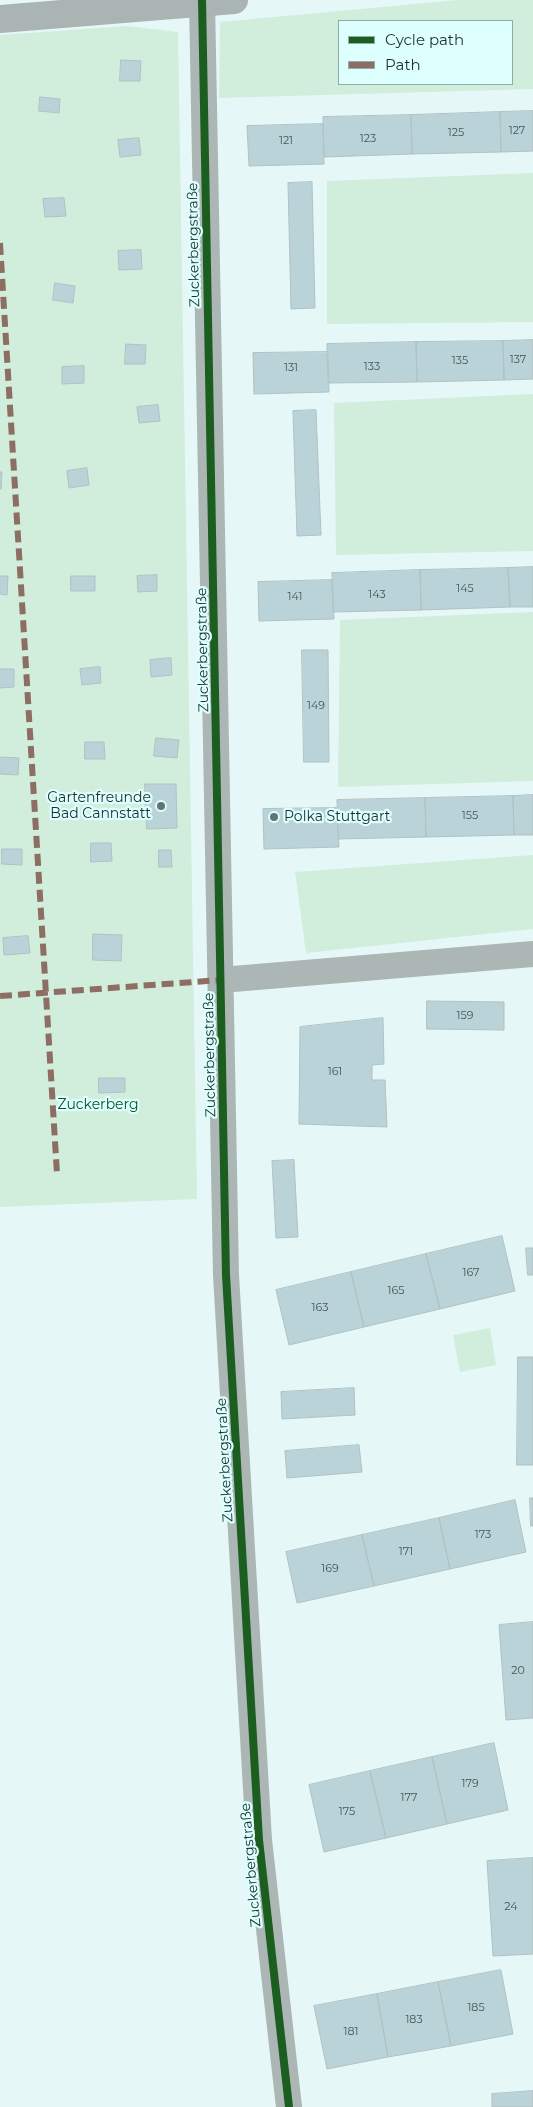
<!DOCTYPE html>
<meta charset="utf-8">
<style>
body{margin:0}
#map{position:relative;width:533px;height:2107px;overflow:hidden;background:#e5f7f7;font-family:Montserrat,sans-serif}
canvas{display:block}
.legend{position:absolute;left:338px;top:20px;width:175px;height:65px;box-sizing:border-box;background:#ddfffe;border:1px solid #90abab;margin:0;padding:6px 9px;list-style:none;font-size:15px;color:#1d2e2e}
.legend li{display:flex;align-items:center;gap:10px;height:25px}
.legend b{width:25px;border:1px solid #90abab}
</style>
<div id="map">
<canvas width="533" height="2107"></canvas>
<ul class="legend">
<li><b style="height:6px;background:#1b5e20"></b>Cycle path</li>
<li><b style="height:6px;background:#8d6e63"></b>Path</li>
</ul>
</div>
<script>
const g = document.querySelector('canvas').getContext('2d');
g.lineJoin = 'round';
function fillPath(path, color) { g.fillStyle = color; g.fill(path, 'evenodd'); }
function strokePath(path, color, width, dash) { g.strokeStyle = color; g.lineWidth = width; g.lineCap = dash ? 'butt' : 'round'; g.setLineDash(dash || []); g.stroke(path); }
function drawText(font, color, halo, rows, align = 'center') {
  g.font = font + ' Montserrat,sans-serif'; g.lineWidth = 4.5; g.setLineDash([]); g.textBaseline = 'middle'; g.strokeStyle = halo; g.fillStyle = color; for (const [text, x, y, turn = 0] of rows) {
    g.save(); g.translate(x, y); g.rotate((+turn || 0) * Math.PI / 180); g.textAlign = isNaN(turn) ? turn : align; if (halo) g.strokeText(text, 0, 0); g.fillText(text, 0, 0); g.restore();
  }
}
fillPath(new Path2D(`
 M458,0h75v89l-314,9 1,-76zM339,21h173v63h-173z
 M127,26l51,6 19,1167 -197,8v-1172z
 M533,173v149l-206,2v-143z
 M533,394v157l-197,4 -2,-152z
 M533,612v169l-195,6 2,-167z
 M533,855v74l-227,24 -11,-81z
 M490,1328l6,37 -36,7 -7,-37z`), '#d1eedd');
const building = new Path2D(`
 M121,60l20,1 -1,20h-20z
 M40,97l20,2 -1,14 -20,-2z
 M533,111v40l-32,1 -1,-40z
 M500,112l1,40 -89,2 -1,-39z
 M411,115l1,39 -88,3 -1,-40z
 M323,124l1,40 -75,2 -2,-40z
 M139,138l2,17 -21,2 -2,-17z
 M312,182l3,126 -24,1 -3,-126z
 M64,198l2,18 -21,1 -2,-18z
 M141,250l1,19 -23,1 -1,-19z
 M55,283l20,3 -2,17 -20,-3z
 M533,340v39l-29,1 -1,-39z
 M503,341l1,39 -87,2 -1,-40z
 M416,342l1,40 -89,1 -1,-39z
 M126,344l20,1 -1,19h-20z
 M328,352l1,40 -75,2 -1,-41z
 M84,366v17l-22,1v-17z
 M158,405l2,16 -21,2 -2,-16z
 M316,410l5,125 -24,1 -4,-125z
 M87,468l2,17 -20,3 -2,-17z
 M0,472h2l-1,17h-1z
 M533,567v40h-23l-2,-39z
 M508,568l2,39 -89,3 -1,-40z
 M420,570l1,40 -88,2 -1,-39z
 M157,575v16l-19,1 -1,-16z
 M0,576h8l-1,19 -7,-1z
 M71,576h24v15h-24z
 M332,580l2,39 -75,2 -1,-39z
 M302,650h26l1,112h-25z
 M171,658l1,17 -21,2 -1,-17z
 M100,667l1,16 -19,2 -2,-16z
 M0,669h14v18l-14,1z
 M156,738l23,2 -2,18 -23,-2z
 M85,742h19l1,17h-20z
 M0,757l19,1 -1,17 -18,-1z
 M145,784h31l1,44 -30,1z
 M533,795v40h-19l-1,-39z
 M513,796l1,39 -88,2 -1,-39z
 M425,798l1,39 -88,2 -1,-39z
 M337,808l2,39 -75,2 -1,-40z
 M91,843h20l1,18 -21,1z
 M2,849h20v16l-20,-1z
 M159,850h12l1,17h-13z
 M93,934l29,1 -1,26 -28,-1z
 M28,936l2,17 -26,2 -1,-17z
 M427,1001l77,1v28l-77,-1z
 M383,1018l1,46 -12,1v15h13l2,47 -88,-3 1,-97z
 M99,1078h26v14l-26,1z
 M294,1160l4,77 -22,1 -4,-77z
 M502,1236l13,55 -75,18 -14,-55z
 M526,1248h7v27h-5z
 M426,1254l14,55 -76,18 -13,-55z
 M351,1272l13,55 -75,18 -13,-55z
 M518,1357h15v108h-16z
 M354,1388l1,27 -73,4 -1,-27z
 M359,1445l3,27 -75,6 -2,-27z
 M530,1498h3v28h-2z
 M515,1500l11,52 -76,17 -11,-51z
 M439,1518l11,51 -76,17 -12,-51z
 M362,1535l12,51 -77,17 -11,-51z
 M533,1622v96l-27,2 -7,-95z
 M494,1743l14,67 -61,14 -15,-67z
 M432,1757l15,67 -61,14 -16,-67z
 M370,1771l16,67 -62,14 -15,-67z
 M533,1858v96l-40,2 -6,-95z
 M501,1970l12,64 -62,12 -13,-64z
 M438,1982l13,64 -63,11 -11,-63z
 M377,1994l11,63 -61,12 -13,-63z
 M533,2091v16h-41v-13z`);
fillPath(building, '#bad3d8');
strokePath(building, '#b2c1c3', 1);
strokePath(new Path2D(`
 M202,0l24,1275 33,565 30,267
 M221,980l312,-26`), '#acb6b4', 26);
strokePath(new Path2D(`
 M0,19l234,-19`), '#a9b4b3', 28);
strokePath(new Path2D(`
 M0,243l57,931
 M0,996l221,-16`), '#8d6e63', 6, [12, 6]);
strokePath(new Path2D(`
 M202,0l24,1275 33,565 30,267`), '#1b5e20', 8);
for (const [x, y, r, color] of [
 [161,806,5,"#637474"],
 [274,817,5,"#637474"]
]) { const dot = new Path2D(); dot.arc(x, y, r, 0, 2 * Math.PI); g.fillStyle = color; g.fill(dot); strokePath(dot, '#ddfffe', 2); }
drawText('11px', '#445758', null, [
 ["127",517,131],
 ["125",456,133],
 ["123",368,139],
 ["121",286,141],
 ["137",518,360],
 ["135",460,361],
 ["133",372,367],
 ["131",291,368],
 ["145",465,589],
 ["143",377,595],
 ["141",295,597],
 ["149",316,706],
 ["155",470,816],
 ["159",465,1016],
 ["161",335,1072],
 ["167",471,1273],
 ["165",396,1291],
 ["163",320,1308],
 ["173",483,1535],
 ["171",406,1552],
 ["169",330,1569],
 ["20",518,1671],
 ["179",470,1784],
 ["177",409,1798],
 ["175",347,1812],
 ["24",511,1907],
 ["185",476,2008],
 ["183",414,2020],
 ["181",351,2032]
]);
drawText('14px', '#1d2e2e', '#ddfffe', [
 ["Zuckerbergstraße",194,245,-91],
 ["Zuckerbergstraße",203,650,-91],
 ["Zuckerbergstraße",210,1055,-91],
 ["Zuckerbergstraße",225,1460,-93],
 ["Zuckerbergstraße",251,1865,-95]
]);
drawText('14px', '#1d2e2e', '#ddfffe', [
 ["Gartenfreunde",151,798],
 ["Bad Cannstatt",151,814],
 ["Polka Stuttgart",284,817,"left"]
], 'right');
drawText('14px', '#0b5227', '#ddfffe', [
 ["Zuckerberg",98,1105]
]);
</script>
